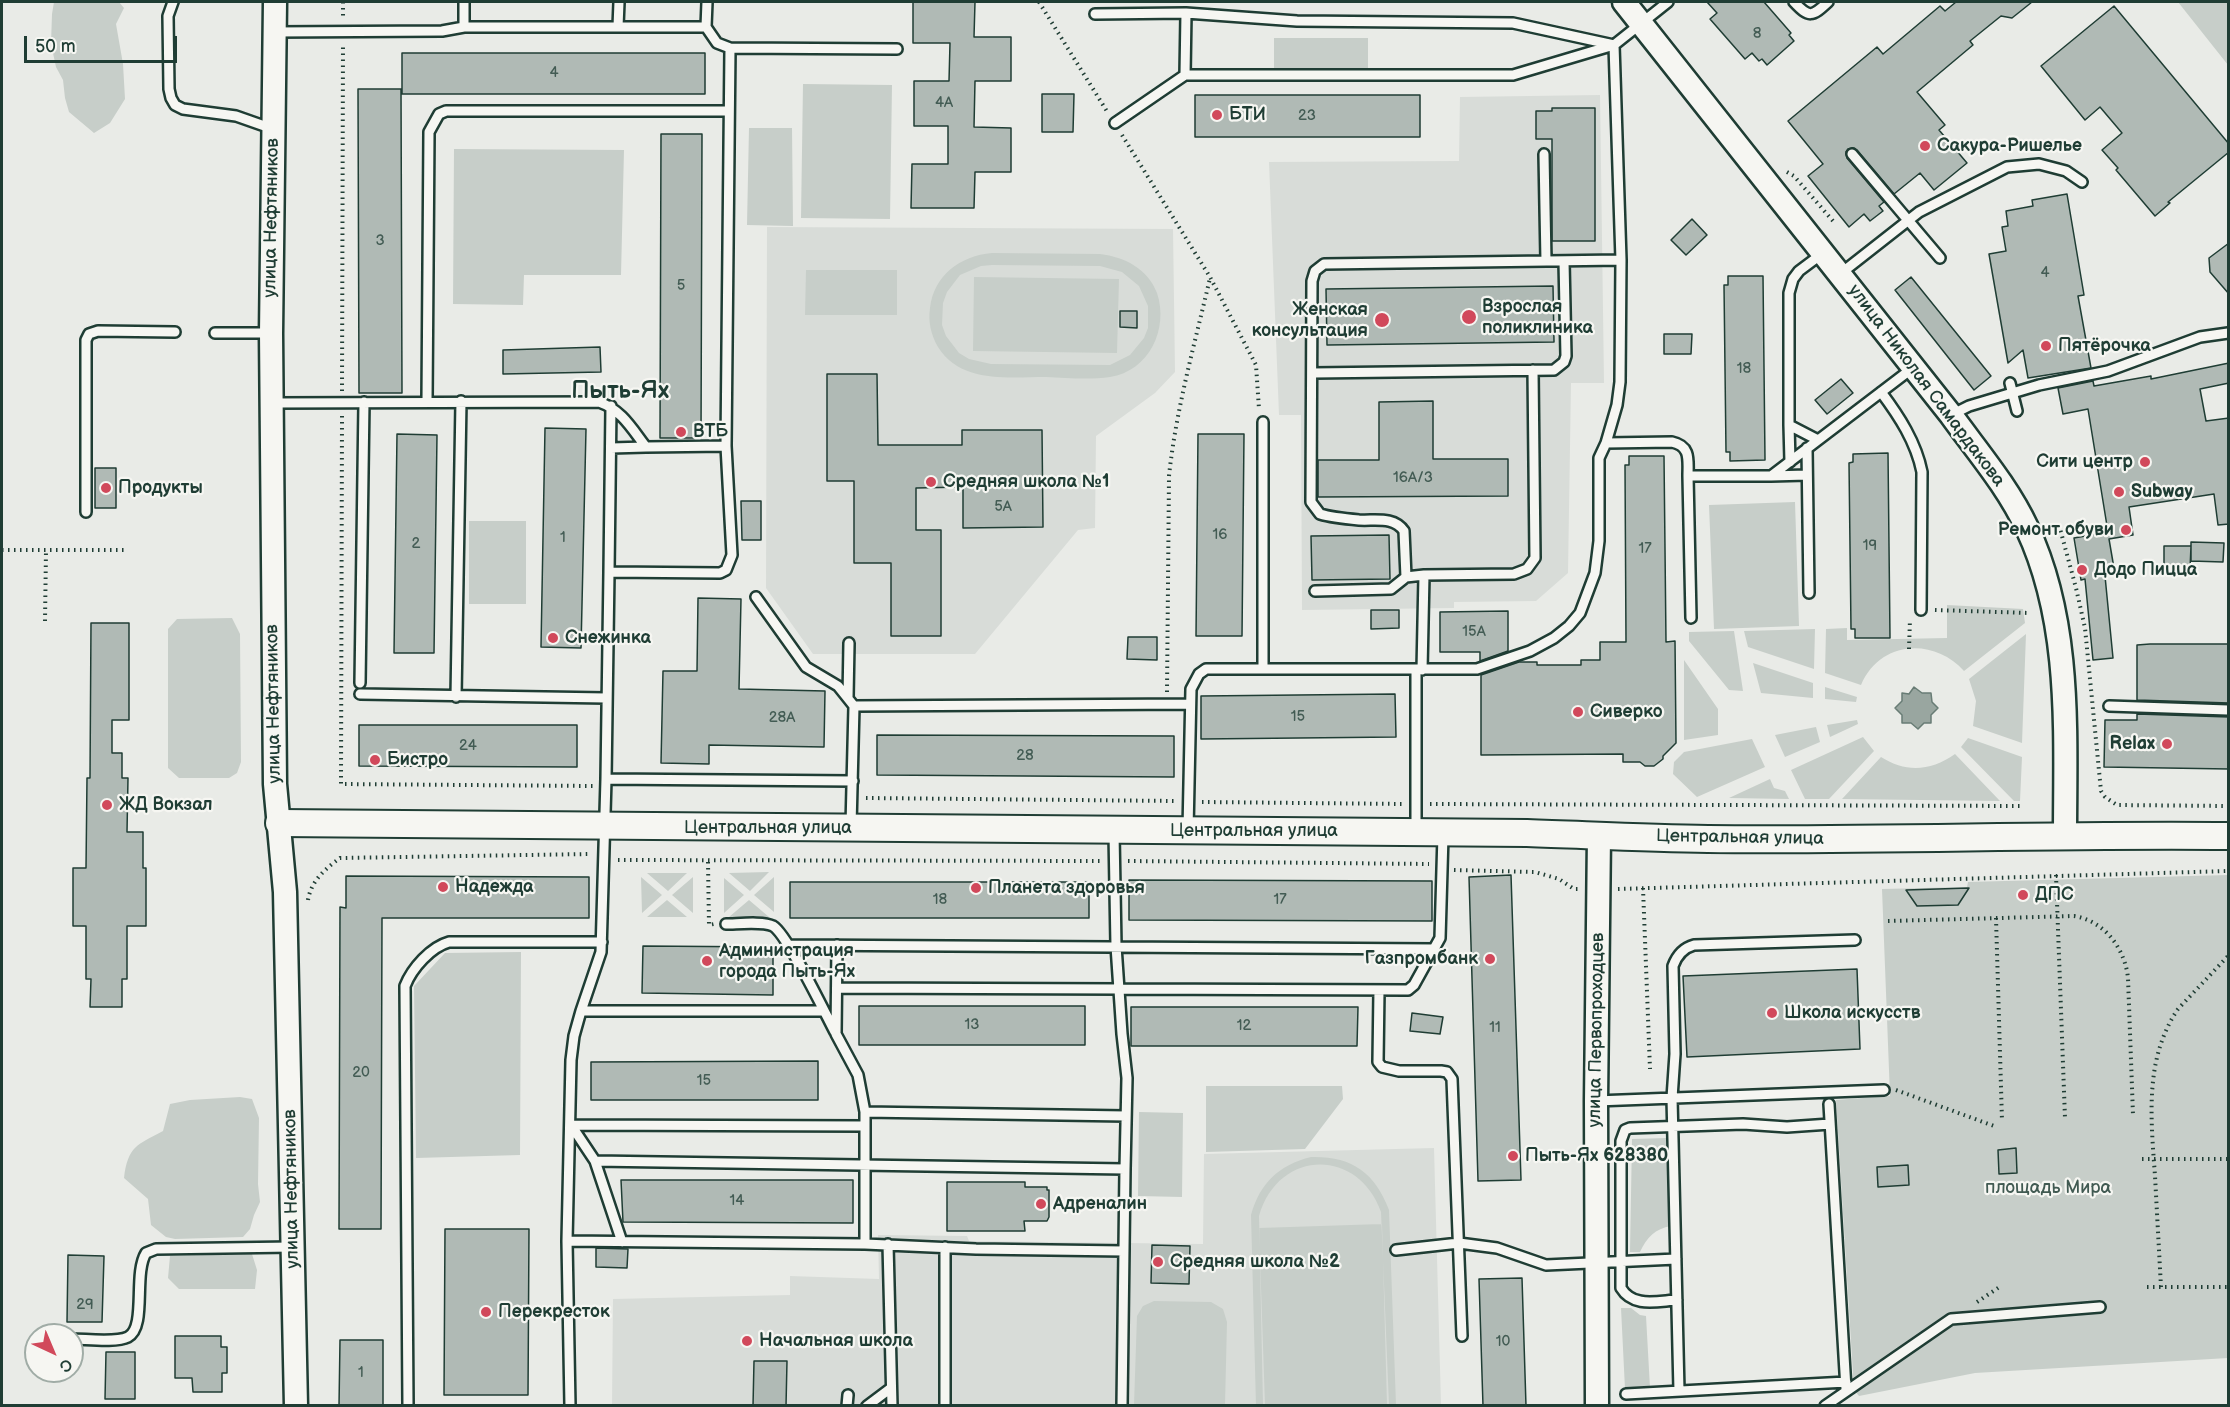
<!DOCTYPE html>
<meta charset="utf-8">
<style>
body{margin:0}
#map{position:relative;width:2230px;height:1407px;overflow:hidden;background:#e9ebe7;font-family:"Balsamiq Sans",sans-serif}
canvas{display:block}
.frame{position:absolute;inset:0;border:3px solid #1f3d34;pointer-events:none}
.north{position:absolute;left:24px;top:1323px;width:60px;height:60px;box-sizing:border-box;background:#f6f6f2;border:2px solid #a0aca6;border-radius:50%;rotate:136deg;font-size:16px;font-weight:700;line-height:24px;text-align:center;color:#1f3d34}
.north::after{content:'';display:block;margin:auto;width:21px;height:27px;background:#d1495b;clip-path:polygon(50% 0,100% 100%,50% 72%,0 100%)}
.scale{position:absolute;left:24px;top:36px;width:153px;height:27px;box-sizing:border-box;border:3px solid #1f3d34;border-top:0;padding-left:8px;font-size:18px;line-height:21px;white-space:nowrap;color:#1f3d34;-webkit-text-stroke:4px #f6f6f2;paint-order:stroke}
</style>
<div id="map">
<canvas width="2230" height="1407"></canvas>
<div class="frame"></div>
<div class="north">С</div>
<div class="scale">50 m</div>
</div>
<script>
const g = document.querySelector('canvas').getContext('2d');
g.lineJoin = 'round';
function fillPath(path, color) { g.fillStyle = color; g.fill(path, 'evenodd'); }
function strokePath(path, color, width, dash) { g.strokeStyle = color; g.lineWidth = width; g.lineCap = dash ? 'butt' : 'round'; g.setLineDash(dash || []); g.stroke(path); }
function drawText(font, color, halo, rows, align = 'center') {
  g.font = font + ' "Balsamiq Sans",sans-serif'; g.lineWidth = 4.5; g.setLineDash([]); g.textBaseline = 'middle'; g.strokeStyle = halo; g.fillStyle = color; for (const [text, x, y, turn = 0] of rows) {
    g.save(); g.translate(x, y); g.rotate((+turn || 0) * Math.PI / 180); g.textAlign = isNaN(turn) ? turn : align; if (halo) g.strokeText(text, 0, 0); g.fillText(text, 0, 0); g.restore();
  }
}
fillPath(new Path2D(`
 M1600,95l4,288h-33l-3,190 -32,28 -82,1v6l-152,2 -1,-195h-22l-10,-253 190,-1 1,-64z
 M767,227l406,2 2,143 -20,21 -59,43 -1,92 -17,2 -103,124h-162l-47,-66z
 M1434,1148l7,257 -829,1 1,-107 177,-4v-19l89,3 -1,-44 89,1 2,5 234,3 1,-90z`), '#d8dcd8');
fillPath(new Path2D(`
 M54,2h65l5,6 -8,16 7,40 2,35 -15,24 -16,10 -25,-21 -4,-14 -2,-18 -7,-13 -5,-23 1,-30z
 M2178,2h50v63z
 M1274,38h94v32l-94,-1z
 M803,84l89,1 -2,134 -89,-1z
 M749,128h43l1,98 -46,-1z
 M454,149l170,1 -3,125h-97l-1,30 -70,-1z
 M992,253l108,1c25,3 48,15 57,39 12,36 -8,78 -47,84 -20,3 -43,1 -64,0 -37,0 -85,7 -108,-30 -7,-12 -10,-25 -8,-39 4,-33 30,-52 62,-55zM992,265l108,1 22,6 17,14 9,20v22l-4,10 -14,17 -20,10 -119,-1 -22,-5 -10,-6 -13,-17 -4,-11 1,-22 4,-11 13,-17 21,-9z
 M806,270h91v45h-92z
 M974,277l145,2 -2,74 -144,-2z
 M1795,502l4,124 -85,3 -5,-124z
 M469,521h57v83h-57z
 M1947,605l76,4 2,14 -61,48c-31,-34 -84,-30 -103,14l-36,-12 1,-44 21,-1v12l100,-2z
 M232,618l8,16 1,128 -4,11 -8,5h-50l-11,-10v-139l9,-10z
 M1815,629l-1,40 -66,-22 -4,-16z
 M1734,631l9,60 -14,-1 -40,-49v-9z
 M2026,634l-4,109 -49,-17 3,-25 -7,-22z
 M1684,660l34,49v26l-34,5z
 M1753,663l60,20v15l-52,-5z
 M1825,687l32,10 -1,5 -31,-3z
 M1857,720l1,4 -28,13 -3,-12z
 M1816,727l4,15 -35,15 -10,-22z
 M1863,737l11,14 -45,48h-24l-14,-29z
 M1968,738l54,19 -2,44h-6l-53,-54z
 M1752,739l13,28 -68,30 -24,-23 1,-12 10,-10z
 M1955,754l45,47 -158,-2 39,-42c25,16 50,14 74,-3z
 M1770,779l4,9 11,3 4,8 -60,-1z
 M769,872l-19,19 -21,-18z
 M647,873h40l-19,18z
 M2228,875v483l-253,15 -116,23 -5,-6 -18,-290 54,-4 -8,-207 85,-2 1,-5z
 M641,877l21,18 -20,18z
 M693,877v36l-21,-18z
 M774,877v35l-20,-17z
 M724,878l20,17 -20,18z
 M667,900l20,17h-40z
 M749,900l20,17h-40z
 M521,952l-1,203 -104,3 -2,-172 31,-33z
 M1206,1086h136l1,13 -38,50 -99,3z
 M240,1097l12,2 7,19 -1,66 2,18 -6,13 -4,14 -7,8 -68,2 -9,-2 -15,-12 -3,-26 -24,-21c4,-32 13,-33 39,-47l7,-27 20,-4z
 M1139,1112l44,1 -1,84 -44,-1z
 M1667,1138l4,88c-16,3 -24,11 -31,26h-10l2,-113z
 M1311,1157c40,-1 64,15 78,53l7,195h-7l-8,-193c-23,-65 -103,-63 -122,4l4,189 -7,1 -5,-191c9,-32 28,-50 60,-58z
 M1382,1224l5,181h-122l-6,-177z
 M252,1254l5,16 -2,19h-76l-11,-11 2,-22z
 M1154,1301l57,1 12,7 4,13 -2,83h-91l3,-89 6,-10z
 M1621,1308h10l9,7 6,1 4,72 -25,1z`), '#c7cec9');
const water = new Path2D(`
 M1914,687l8,6h9l1,9 6,6 -7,7v8h-7l-6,6 -7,-6h-9v-8l-7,-7 7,-7v-8l7,1z`);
fillPath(water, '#99a6a0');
strokePath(water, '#687c75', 1.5);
const building = new Path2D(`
 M913,2h62l-1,35h37v44h-36l-1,46 37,1v44h-36l-1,36h-63l1,-44h36v-38h-34v-45h35l1,-38h-37z
 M1707,2h57l27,31 -2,2 5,6 -27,24 -5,-6 -3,2 -7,-8 -7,6 -35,-40 7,-6z
 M1956,2h76l-20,16 -11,-2 -31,25 3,4 -56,47 28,33 -6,5 28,33 -33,27 -14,-17 -26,21 -37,-44 -3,-2 -6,1 -2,3 1,6 37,44 -5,4 4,5 -13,10 -6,-7 -15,13 -41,-51 15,-12 -35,-43 89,-74 6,7 57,-48 5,5z
 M2114,6l115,138v8l-61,50 2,1 -15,13 -39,-46 2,-2 -16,-18 20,-17 -22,-26 -15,13 -44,-54z
 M402,53h303v41h-303z
 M358,89h43l1,304h-43z
 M1042,94h32l-1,38h-31z
 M1195,95h225v42h-225z
 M1552,108h43v133h-43v-102h-16v-28h16z
 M661,134h41l-1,304h-41z
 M2067,194l17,101 -6,1 13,72 -63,10 -5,-28 -15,13 -19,-109 17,-3 -4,-24 6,-1 -2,-15 27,-5 -1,-6z
 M1692,219l15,16 -21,20 -15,-15z
 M2229,243v51l-19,-22 -1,-14z
 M1728,276h35l2,184 -35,1v-9h-4l-2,-167h4z
 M1911,277l80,99 -17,14 -79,-100z
 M1553,286l1,56 -227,3 -1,-56z
 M1120,311h17v17l-17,-1z
 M1664,334h28l-1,20h-27z
 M600,347l1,25 -98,2v-24z
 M2229,363v20l-29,6 6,32 23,-3v106l-11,1 -4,-31 -85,13 4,28 -24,4 6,35 -10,2 8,82 -20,2 -8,-81 -4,1 -7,-42 34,-6 -20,-123 -25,5 -5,-26 35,-7 1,5 57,-10v3z
 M827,374h50l1,71h84v-15h80l1,97 -80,1v-41l-47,1v42h25v106h-50v-73h-37v-82h-27z
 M1841,379l12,14 -26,21 -12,-14z
 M1433,401v58h75v37l-190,1v-37h61v-58z
 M545,428l41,1 -5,219 -40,-1z
 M397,434l40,1 -3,218h-40z
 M1198,434h46l-2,202h-46z
 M1888,453l2,185h-35v-9h-4l-2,-166 4,-1v-8z
 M1629,456h35l2,186 9,-1 1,102 -13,13v3l-9,7h-9l-5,-4h-17v-8l-142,1v-80l38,-13h18v3h44v-5h19v-18h26l-1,-177h4z
 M95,468h21v40h-21z
 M741,501h20v39h-19z
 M1389,535l1,44 -78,1 -1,-44z
 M2191,542l33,1 -1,19 -32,-1z
 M2164,546h27l-1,23 -26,-1z
 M698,598l43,1 -2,90 86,2 -1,56 -115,-2v19l-48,-1 2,-92h34z
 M1371,610h28v18l-28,1z
 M1508,611v40l-28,10v-9h-40v-40z
 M91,623h38v97h-17v33h10v25h6l-1,54h16v36h3v58h-19v53h-5v28h-32l1,-28h-5v-53h-13v-58h13l1,-90h3z
 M1128,637h29v23l-30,-1z
 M2150,644h79v59l-92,-3v-55z
 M1395,694l1,43 -195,2v-43z
 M2137,714l92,3v52l-125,-2 1,-47h32z
 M359,725h218v42l-218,-1z
 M877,735l297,1v41l-297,-2z
 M1511,875l10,305 -43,1 -9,-304z
 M346,876l243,1v41h-207l-1,311h-42l1,-322 6,1z
 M1129,880l303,1v40l-303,-1z
 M790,882h299v36h-299z
 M1969,888l-11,17 -41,1 -11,-16z
 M643,946l130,1v48l-131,-2z
 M1857,969l3,80 -173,8 -4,-81z
 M859,1006h226v39h-226z
 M1131,1007h227l-1,39h-226z
 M1412,1013l31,4 -3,17 -30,-3z
 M818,1061v39h-227v-38z
 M2016,1148l1,25 -18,1 -1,-24z
 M1908,1165l1,20 -31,2 -1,-20z
 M621,1180h232v43l-230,-1z
 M947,1182h78v5h22v3h2v27l-2,4h-23l1,10h-78z
 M445,1229h84l-1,166h-84z
 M1152,1245l38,1 -1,38 -38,-1z
 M596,1248l32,1 -1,19 -31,-1z
 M68,1255l36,1 -2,66h-35z
 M1522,1278l4,128h-43l-4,-127z
 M175,1336h46v11h6v26h-5v19h-29l-1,-14h-17z
 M340,1340h43v66h-44z
 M106,1352h29v47h-30z
 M754,1361h33l-1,45h-33z`);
fillPath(building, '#b0bab5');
strokePath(building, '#1f3d34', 1.5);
const service = new Path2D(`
 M173,2l-5,14 1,73 2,9 4,7 8,4 53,7 37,13
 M464,2v25
 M1794,2c15,16 18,15 34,0
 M1186,13l-1,62h328l101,-30 7,215 -1,122 -3,23 -11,38 -7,15v83l-4,32 -15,40 -11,13 -15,12 -24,13 -53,18h-271l-7,5 -8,15 -3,141
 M1095,14l91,-1 111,8 216,2 101,22 54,-43
 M618,27l1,-25
 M706,27l1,-25
 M274,32l168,-1 22,-4h242l11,16 13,5 167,1
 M1115,123l70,-48
 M1544,154l2,107
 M1852,154l88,104
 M1840,274l79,-62 88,-45 32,-3 27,7 16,11
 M215,333h56
 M1313,373l241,-3 10,-8 2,-6 -2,-95
 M2010,383l7,28
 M1881,392c18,24 35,50 41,80l-1,138
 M427,401l2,-269 10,-18 7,-3h283
 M272,403l327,-1c23,8 33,27 47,45l80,-1
 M1951,415l18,-9 70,-21 69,-14 92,-34 28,-4
 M1263,422v247
 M1789,425l1,37
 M1818,440l-29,-15v-132l4,-14 6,-8 24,-18
 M1606,443l66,-1c19,4 16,18 16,34h83l143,-109
 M611,448l35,-1
 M1807,448l2,145
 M1688,476l3,142
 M1771,476l36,-1
 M86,512v-172l3,-6 9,-3 77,1
 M609,572l2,-166
 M1406,577l-2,-46c-10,-15 -29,-10 -45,-11 -11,-1 -29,-3 -39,-6l-9,-12 1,-221 3,-10 9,-7 297,-4
 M1315,591l76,-2 15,-12 18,-2 90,-1 13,-5 8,-11 -2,-188
 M756,597l50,70 32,19 16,20
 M1422,670l2,-95
 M360,683l4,-281
 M360,694l246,4
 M456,697l5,-296
 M848,698l1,-55
 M2109,706l119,4
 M606,779l3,-207 111,1 6,-3 6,-15 -6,-109 4,-398
 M851,826l3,-120 336,-2
 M1416,830v-160
 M1114,833l2,113 6,88 5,44 -2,91
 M726,924c11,0 37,-3 47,2 14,8 52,87 62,106
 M788,945l647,4
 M837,988l571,2 6,-5 26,-47 3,-103
 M1379,990l-1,72 4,5 17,4h42l6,1 5,7 10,257
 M581,1011h242
 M1596,1101l288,-11
 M1829,1104l17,285
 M865,1112l261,4
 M571,1125l294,1
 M571,1125l24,36 27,81
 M595,1161l530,8 -3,237
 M567,1241l298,3v-132l-7,-37 -22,-41 1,-89
 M865,1244l111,5 148,2
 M888,1244l4,162
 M945,1247v159
 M1396,1250l63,-7 38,5 49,17 130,-6
 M1677,1300c-20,1 -44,8 -56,-12v-147l4,-11 5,-2 113,-4 44,3 43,-3
 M72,1339c14,0 44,4 56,-2 19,-10 5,-63 18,-84l10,-4 136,-2
 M1679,1391l-7,-293 3,-44 -2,-88c4,-11 10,-18 21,-21l161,-5
 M1626,1394l220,-12
 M408,1406l-3,-420c7,-18 26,-39 44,-44h153
 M570,1406l-3,-165 4,-181 3,-24 7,-25 20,-59 5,-173 247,2
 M847,1406l1,-11
 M867,1406l24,-18
 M1825,1406l126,-87 149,-12`);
const tertiary = new Path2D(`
 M275,2l-4,331 4,451 10,108 11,514
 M1624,2l327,413c26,36 57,72 76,113 45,95 38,206 38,308
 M1597,1406l-1,-305 3,-266`);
const secondary = new Path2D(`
 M279,823l1248,10c60,2 120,5 181,6 173,2 347,-5 520,-3`);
strokePath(service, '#1f3d34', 14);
strokePath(tertiary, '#1f3d34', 27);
strokePath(secondary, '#1f3d34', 30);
strokePath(new Path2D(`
 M343,2v17
 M1039,2l69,111
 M1122,135l88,142 46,88 3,44
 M1787,172l7,4 39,45
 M342,391l1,-347
 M342,416l-1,368 252,2
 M2059,525l17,63 9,40 16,163 4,6 12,8 111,1
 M2,550h122
 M1935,610l95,3
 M45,621l1,-71
 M1909,649l1,-30
 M1167,692l2,-216c7,-67 26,-133 41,-198
 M866,798l310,3
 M1202,802l202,2
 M1430,804l593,2
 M618,860l484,1
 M1128,861l301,3
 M708,862l1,63 5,-1
 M1454,870l81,2 24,7 15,10h6
 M2056,875l9,243
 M1643,888l7,181
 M1618,889l610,-18
 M308,900c3,-19 18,-32 32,-42l250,-4
 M1996,918l6,203
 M1888,921l186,-5c31,5 51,33 54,62l5,137
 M1896,1090l98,36
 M2142,1159h86
 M2147,1287h81
 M2161,1287c-2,-37 -4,-74 -6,-111 -4,-57 -11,-117 23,-167l50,-53
 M1977,1302l24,-16`), '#1f3d34', 4, [1.5, 4.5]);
strokePath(service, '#f6f6f2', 9);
strokePath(tertiary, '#f6f6f2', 22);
strokePath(secondary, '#f6f6f2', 26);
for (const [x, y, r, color] of [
 [1217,115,6,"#d1495b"],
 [1925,146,6,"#d1495b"],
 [1469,317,8,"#d1495b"],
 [1382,320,8,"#d1495b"],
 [2046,346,6,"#d1495b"],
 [681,432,6,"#d1495b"],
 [2145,462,6,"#d1495b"],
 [931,482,6,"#d1495b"],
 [106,488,6,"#d1495b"],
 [2119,492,6,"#d1495b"],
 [2126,530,6,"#d1495b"],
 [2082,570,6,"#d1495b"],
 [553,638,6,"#d1495b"],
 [1578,712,6,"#d1495b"],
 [2167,744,6,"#d1495b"],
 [375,760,6,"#d1495b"],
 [107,805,6,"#d1495b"],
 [443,887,6,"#d1495b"],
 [976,888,6,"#d1495b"],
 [2023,895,6,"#d1495b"],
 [1490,959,6,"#d1495b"],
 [707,961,6,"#d1495b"],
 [1772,1013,6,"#d1495b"],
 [1513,1156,6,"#d1495b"],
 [1041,1204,6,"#d1495b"],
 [1158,1262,6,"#d1495b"],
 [486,1312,6,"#d1495b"],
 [747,1341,6,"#d1495b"]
]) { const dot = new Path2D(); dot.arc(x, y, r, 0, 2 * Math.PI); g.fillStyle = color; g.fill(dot); strokePath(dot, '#f6f6f2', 2); }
drawText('15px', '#435c54', null, [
 ["8",1757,34],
 ["4",554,73],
 ["4А",944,103],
 ["23",1307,116],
 ["3",380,241],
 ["4",2045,273],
 ["5",681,286],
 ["18",1744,369],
 ["16А/3",1413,478],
 ["5А",1003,507],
 ["16",1220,535],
 ["1",563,538],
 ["2",416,544],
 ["19",1870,546],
 ["17",1645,549],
 ["15А",1474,632],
 ["15",1298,717],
 ["28А",782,718],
 ["24",468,746],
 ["28",1025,756],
 ["18",940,900],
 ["17",1280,900],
 ["13",972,1025],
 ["12",1244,1026],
 ["11",1495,1028],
 ["20",361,1073],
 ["15",704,1081],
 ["14",737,1201],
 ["29",85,1305],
 ["10",1503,1342],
 ["1",361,1373]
]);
drawText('bold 18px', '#1f3d34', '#f6f6f2', [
 ["БТИ",1229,115],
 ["Сакура-Ришелье",1937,146],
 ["Взрослая",1482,307],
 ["поликлиника",1482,328],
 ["Женская",1368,310,"right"],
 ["консультация",1368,331,"right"],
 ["Пятёрочка",2058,346],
 ["ВТБ",693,432],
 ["Сити центр",2133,462,"right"],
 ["Средняя школа №1",943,482],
 ["Продукты",118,488],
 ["Subway",2131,492],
 ["Ремонт обуви",2114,530,"right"],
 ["Додо Пицца",2094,570],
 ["Снежинка",565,638],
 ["Сиверко",1590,712],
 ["Relax",2155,744,"right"],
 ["Бистро",387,760],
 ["ЖД Вокзал",119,805],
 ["Надежда",455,887],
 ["Планета здоровья",988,888],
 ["ДПС",2035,895],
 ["Администрация",719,951],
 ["города Пыть-Ях",719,972],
 ["Газпромбанк",1478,959,"right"],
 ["Школа искусств",1784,1013],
 ["Пыть-Ях 628380",1525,1156],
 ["Адреналин",1053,1204],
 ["Средняя школа №2",1170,1262],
 ["Перекресток",498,1312],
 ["Начальная школа",759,1341]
], 'left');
drawText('18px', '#1f3d34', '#f6f6f2', [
 ["улица Нефтяников",272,218,-89],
 ["улица Николая Самардакова",1926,386,53],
 ["улица Нефтяников",274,704,-91],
 ["Центральная улица",768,828],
 ["Центральная улица",1254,831],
 ["Центральная улица",1740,838,1],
 ["улица Первопроходцев",1597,1030,-89],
 ["улица Нефтяников",292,1189,-91]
]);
drawText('18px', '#415a52', '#f6f6f2', [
 ["площадь Мира",2048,1188]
]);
drawText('bold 24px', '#1f3d34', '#f6f6f2', [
 ["Пыть-Ях",620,392]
]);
</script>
